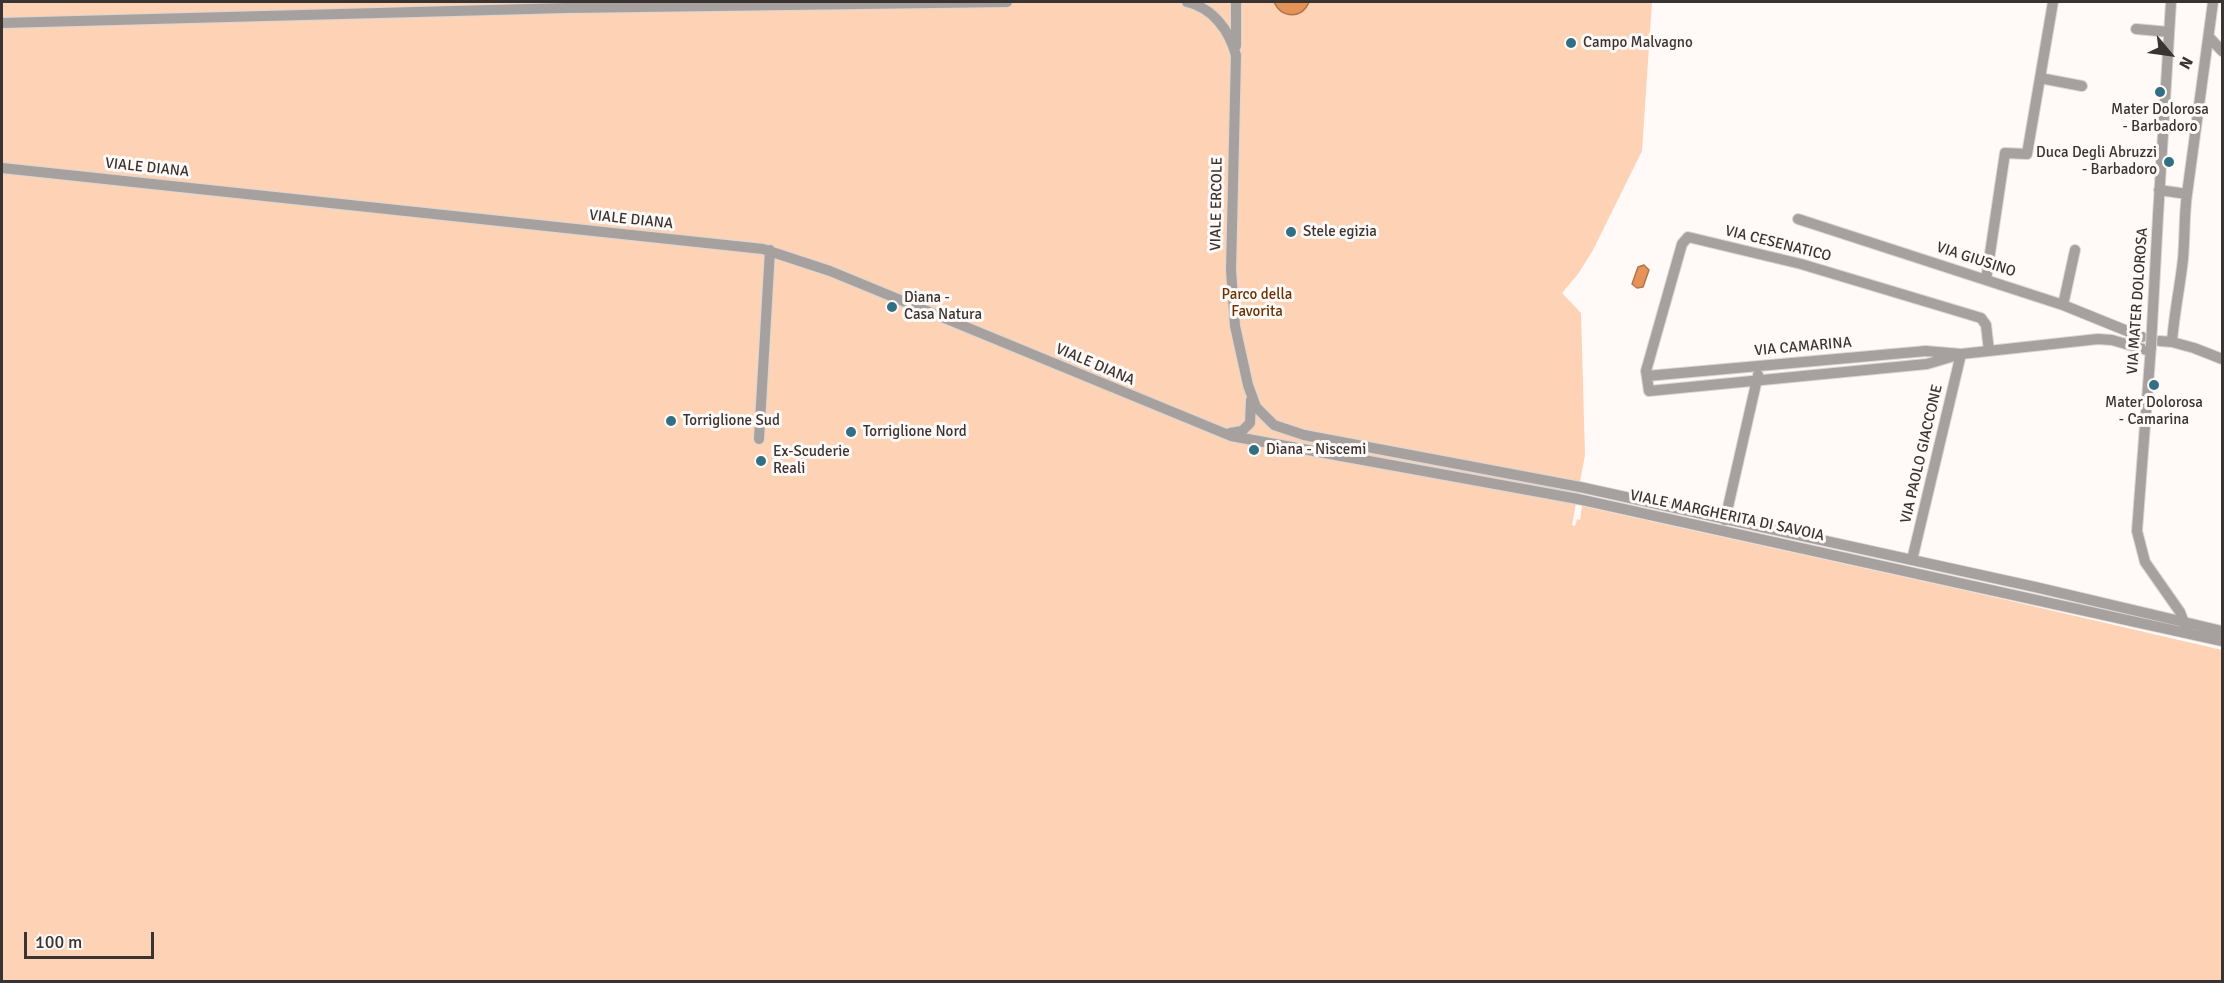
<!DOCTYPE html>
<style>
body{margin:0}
#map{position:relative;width:2224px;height:983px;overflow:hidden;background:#fffaf7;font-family:Signika,sans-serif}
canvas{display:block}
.frame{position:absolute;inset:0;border:3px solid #393431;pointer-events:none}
.north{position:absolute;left:2140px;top:24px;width:60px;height:60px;-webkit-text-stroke:4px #fffaf7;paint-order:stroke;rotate:119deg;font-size:16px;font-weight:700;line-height:24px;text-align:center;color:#393431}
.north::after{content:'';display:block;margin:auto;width:21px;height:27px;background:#393431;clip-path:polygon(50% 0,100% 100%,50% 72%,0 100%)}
.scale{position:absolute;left:24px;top:932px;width:130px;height:27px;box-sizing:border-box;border:3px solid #393431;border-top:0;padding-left:8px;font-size:18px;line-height:21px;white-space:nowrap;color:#393431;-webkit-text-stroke:4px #fffaf7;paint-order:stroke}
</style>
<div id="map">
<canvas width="2224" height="983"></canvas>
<div class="frame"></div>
<div class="north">N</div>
<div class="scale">100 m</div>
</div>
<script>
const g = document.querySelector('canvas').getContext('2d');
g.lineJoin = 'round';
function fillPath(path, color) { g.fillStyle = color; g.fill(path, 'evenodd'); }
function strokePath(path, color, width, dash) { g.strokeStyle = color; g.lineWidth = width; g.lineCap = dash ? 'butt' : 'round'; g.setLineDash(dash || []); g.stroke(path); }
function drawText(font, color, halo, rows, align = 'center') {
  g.font = font + ' Signika,sans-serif'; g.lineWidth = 6; g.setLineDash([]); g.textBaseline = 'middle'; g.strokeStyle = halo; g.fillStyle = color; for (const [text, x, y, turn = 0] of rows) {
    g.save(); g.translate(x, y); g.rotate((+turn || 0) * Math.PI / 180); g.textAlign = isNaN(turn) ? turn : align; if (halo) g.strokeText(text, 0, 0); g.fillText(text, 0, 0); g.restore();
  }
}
fillPath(new Path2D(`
 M2,2h1650l-10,149 -49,99 -15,24 -16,19 19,20 4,142 -13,70 3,1 2,-7 3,1 2,-14 390,86 250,58v331h-2220z`), '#fdd2b5');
const water = new Path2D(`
 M1274,2h-1h36c-7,17 -27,17 -35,0z
 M1644,265l5,5 -6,17 -6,1 -5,-4 6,-17z`);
fillPath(water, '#e59358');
strokePath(water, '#b1764c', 1.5);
const minor = new Path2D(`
 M1187,2c26,6 42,28 49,53l-5,215 4,56 13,59 8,22 18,18 30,10 276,52 455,100 187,44
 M2,23l564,-15 441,-6
 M2136,29l33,3
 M2209,37l13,14
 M1236,46v-44
 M2040,78l42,8
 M2,168l761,81 67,22 401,165 347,63 644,142
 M2159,190l28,4c-3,21 -2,43 -4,65 -3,28 -9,55 -11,83l22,6 28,11
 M2187,194l26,-192
 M2158,216l13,-214
 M1798,219l265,86 79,32
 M1986,280l19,-127 22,1 26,-152
 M2063,305l12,-55
 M2160,341l12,1
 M2151,346l-14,185 8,31 35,50 6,16
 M1961,354l-34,10 -278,27 -3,-20 36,-127 6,-7 113,27 180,54 5,7 3,26
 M1647,376l279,-25 35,3 137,-15 14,1 38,11
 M1230,433l12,-2 8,-8 1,-23
 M759,439l11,-189
 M1725,520l33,-145
 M1912,560l49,-206`);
strokePath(minor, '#dbd6d3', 12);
strokePath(minor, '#a6a19e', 10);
const minorBridge = new Path2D(`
 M2151,346l7,-130`);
strokePath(minorBridge, '#dbd6d3', 12, []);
strokePath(minorBridge, '#a6a19e', 10);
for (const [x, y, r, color] of [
 [1571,43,6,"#316f85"],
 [2160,92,6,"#316f85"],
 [2169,162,6,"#316f85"],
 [1291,232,6,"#316f85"],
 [892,307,6,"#316f85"],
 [2154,385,6,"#316f85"],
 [671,421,6,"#316f85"],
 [851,432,6,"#316f85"],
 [1254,450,6,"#316f85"],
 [761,461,6,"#316f85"]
]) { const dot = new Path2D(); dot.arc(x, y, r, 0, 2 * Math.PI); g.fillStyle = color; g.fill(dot); strokePath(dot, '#fffaf7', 2); }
drawText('15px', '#393431', '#fffaf7', [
 ["Campo Malvagno",1583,43],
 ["Mater Dolorosa",2160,110,"center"],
 ["- Barbadoro",2160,127,"center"],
 ["Duca Degli Abruzzi",2157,153,"right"],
 ["- Barbadoro",2157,170,"right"],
 ["Stele egizia",1303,232],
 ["Diana -",904,298],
 ["Casa Natura",904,315],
 ["Mater Dolorosa",2154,403,"center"],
 ["- Camarina",2154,420,"center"],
 ["Torriglione Sud",683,421],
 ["Torriglione Nord",863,432],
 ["Diana - Niscemi",1266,450],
 ["Ex-Scuderie",773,452],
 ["Reali",773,469]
], 'left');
drawText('15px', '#393431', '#fffaf7', [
 ["VIALE DIANA",147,168,6],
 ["VIALE ERCOLE",1217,204,-89],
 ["VIALE DIANA",631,220,6],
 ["VIA CESENATICO",1778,244,14],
 ["VIA GIUSINO",1976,260,18],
 ["VIA MATER DOLOROSA",2138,301,-86],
 ["VIA CAMARINA",1803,347,-5],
 ["VIALE DIANA",1095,365,23],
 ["VIA PAOLO GIACCONE",1922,454,-77],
 ["VIALE MARGHERITA DI SAVOIA",1727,516,12]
]);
drawText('15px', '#683303', '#fffaf7', [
 ["Parco della",1257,295],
 ["Favorita",1257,312]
]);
</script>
